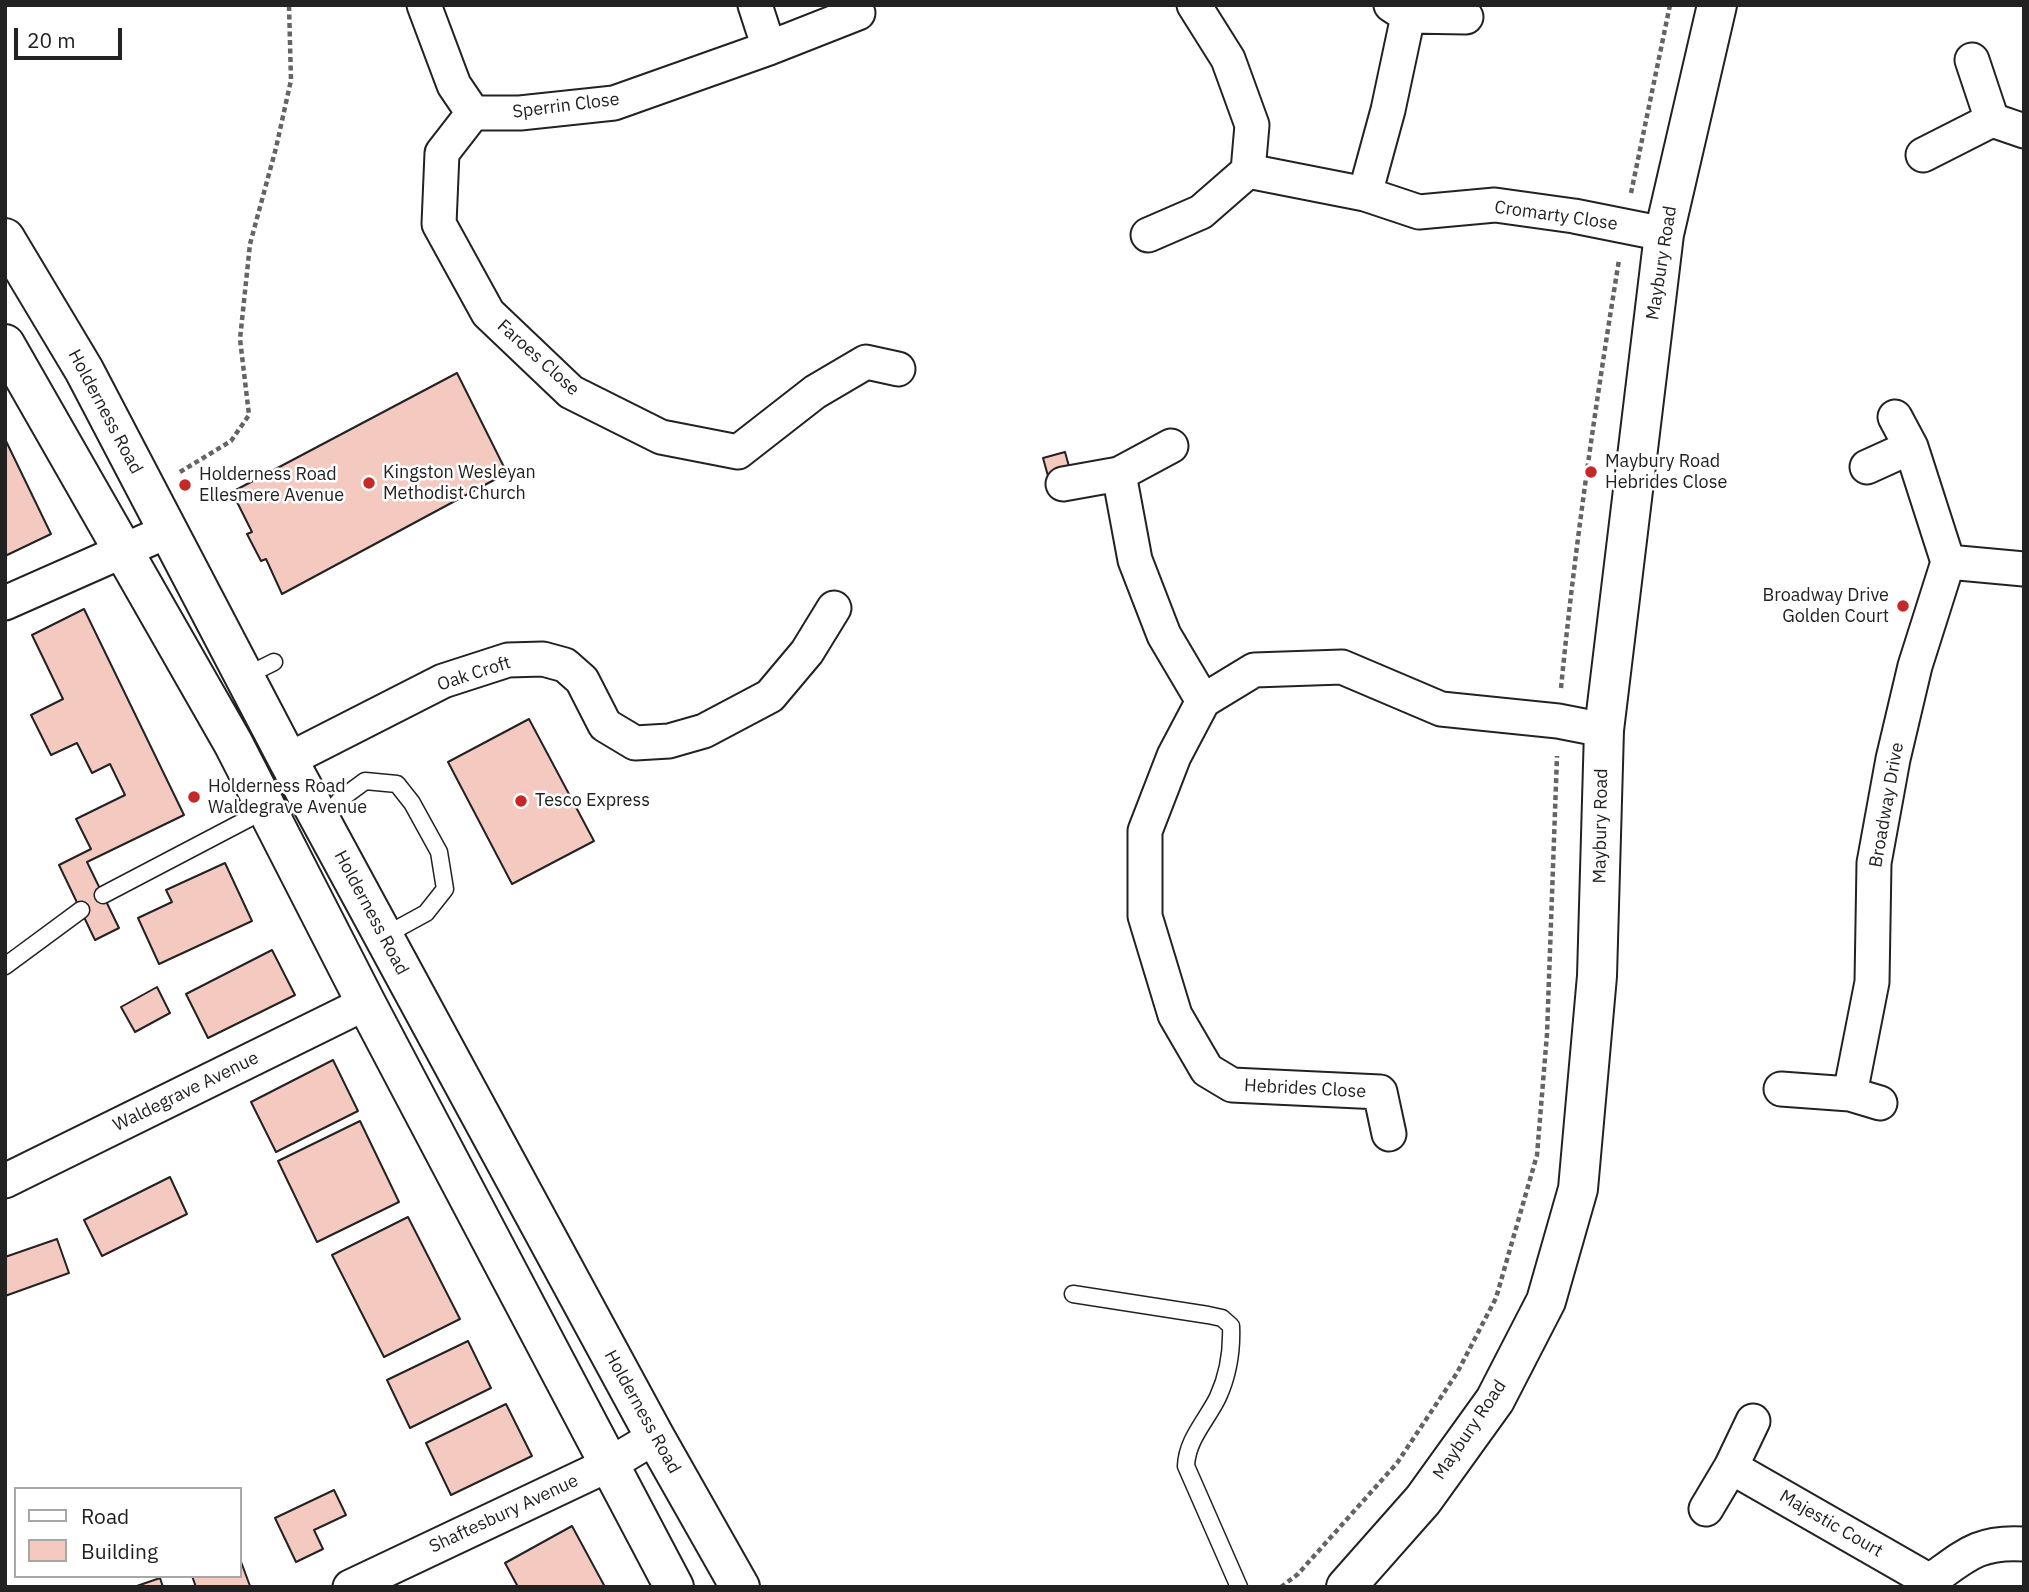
<!DOCTYPE html>
<style>
body{margin:0}
#map{position:relative;width:2029px;height:1592px;overflow:hidden;background:#fff;font-family:"IBM Plex Sans",sans-serif}
canvas{display:block}
.frame{position:absolute;inset:0;border:7px solid #222;pointer-events:none}
.legend{position:absolute;left:14px;top:1487px;width:228px;height:91px;box-sizing:border-box;background:#fff;border:2px solid #a7a7a7;margin:0;padding:9px 12px;list-style:none;font-size:21px;color:#222}
.legend li{display:flex;align-items:center;gap:14px;height:35px}
.legend b{width:35px;border:2px solid #a7a7a7}
.scale{position:absolute;left:14px;top:28px;width:108px;height:32px;box-sizing:border-box;border:4px solid #222;border-top:0;padding-left:9px;font-size:21px;line-height:24px;white-space:nowrap;color:#222;-webkit-text-stroke:5px #fff;paint-order:stroke}
</style>
<div id="map">
<canvas width="2029" height="1592"></canvas>
<div class="frame"></div>
<ul class="legend">
<li><b style="height:9px;background:#fff"></b>Road</li>
<li><b style="height:19px;background:#f3c9c0"></b>Building</li>
</ul>
<div class="scale">20 m</div>
</div>
<script>
const g = document.querySelector('canvas').getContext('2d');
g.lineJoin = 'round';
function fillPath(path, color) { g.fillStyle = color; g.fill(path, 'evenodd'); }
function strokePath(path, color, width, dash) { g.strokeStyle = color; g.lineWidth = width; g.lineCap = dash ? 'butt' : 'round'; g.setLineDash(dash || []); g.stroke(path); }
function drawText(font, color, halo, rows, align = 'center') {
  g.font = font + ' "IBM Plex Sans",sans-serif'; g.lineWidth = 5; g.setLineDash([]); g.textBaseline = 'middle'; g.strokeStyle = halo; g.fillStyle = color; for (const [text, x, y, turn = 0] of rows) {
    g.save(); g.translate(x, y); g.rotate((+turn || 0) * Math.PI / 180); g.textAlign = isNaN(turn) ? turn : align; if (halo) g.strokeText(text, 0, 0); g.fillText(text, 0, 0); g.restore();
  }
}
const building = new Path2D(`
 M457,373l50,100 -225,121 -16,-35 -5,2 -14,-27 5,-2 -20,-40z
 M5,439l46,95 -46,22z
 M1065,452l5,18 -22,6 -5,-18z
 M84,609l100,206 -97,47 32,66 -24,12 -36,-75 32,-16 -15,-30 49,-24 -15,-31 -18,9 -15,-30 -26,12 -20,-40 32,-16 -31,-64z
 M529,719l65,122 -82,43 -64,-122z
 M225,863l27,58 -93,43 -21,-46 34,-16 -6,-12z
 M272,950l23,45 -87,43 -22,-44z
 M157,987l13,26 -35,19 -14,-25z
 M333,1060l25,51 -82,41 -25,-50z
 M360,1121l39,81 -82,40 -39,-81z
 M170,1177l17,37 -85,42 -18,-36z
 M408,1217l52,102 -76,38 -52,-102z
 M57,1239l12,34 -64,23v-39z
 M468,1341l23,47 -81,40 -23,-48z
 M506,1404l26,52 -81,39 -25,-52z
 M334,1490l12,25 -32,15 9,19 -27,13 -21,-44z
 M572,1526l33,61h-87l-13,-24z
 M240,1559l10,27 -54,1 -4,-11h48z
 M160,1578l3,9h-29z`);
fillPath(building, '#f3c9c0');
strokePath(building, '#222', 2);
const lane = new Path2D(`
 M244,677l30,-15
 M321,821l21,-23 23,-17 32,3 15,19 27,49 6,37 -19,24 -42,23
 M103,895l164,-86
 M5,966l76,-56
 M1073,1294l135,21 14,3 9,8c1,24 -3,49 -13,71 -11,23 -31,42 -32,69l53,121`);
const street = new Path2D(`
 M424,5l30,80 19,28h47l94,-10 155,-55 89,-35
 M755,5l14,43
 M1391,5l17,11 58,1
 M473,113l-31,40 -3,71 49,89 83,79 90,45 77,15 77,-60 51,-30 32,7
 M1992,120l32,11
 M1923,155l69,-35 -20,-60
 M1248,171l117,23 54,18 76,-7 79,11 90,18
 M1365,194l23,-84 20,-94
 M1148,235l53,-23 47,-41 4,-46 -24,-66 -34,-54
 M1867,467l44,-20
 M1119,474l16,86 29,75 39,66
 M1063,484l56,-10 52,-28
 M1948,562l76,7
 M5,603l163,-72
 M288,760l155,-79 65,-21 35,-1 22,6 17,15 23,45 30,18 34,-2 35,-10 66,-35 37,-44 27,-44
 M1781,1089l69,5 30,9
 M1850,1094l22,-112 2,-119 19,-104 22,-93 33,-104 -37,-115 -16,-30
 M1389,1134l-9,-42 -148,-7 -25,-15 -32,-55 -30,-99v-85l29,-75 29,-55 51,-31 88,-3 99,42 117,12 46,9
 M5,1181l361,-178
 M1731,1467l199,114
 M1706,1509l25,-42 22,-46
 M350,1587l260,-123 45,-27
 M1928,1587l2,-6c35,-25 48,-40 94,-37`);
const secondary = new Path2D(`
 M1346,1587l77,-87 72,-100 51,-99 32,-112 19,-213 7,-246 60,-496 53,-229`);
const highway = new Path2D(`
 M5,238l79,132 204,390 367,677 85,150
 M5,344l228,399 133,260 308,584`);
strokePath(lane, '#222', 19);
strokePath(street, '#222', 37);
strokePath(secondary, '#222', 42);
strokePath(highway, '#222', 42);
strokePath(new Path2D(`
 M1631,193l39,-188
 M180,472l51,-31 18,-26 -9,-76 10,-95 26,-96 15,-68 -2,-75
 M1561,688c14,-143 35,-286 58,-428
 M1281,1587l17,-13 99,-111 60,-90 39,-75 41,-143 10,-121 10,-278`), '#646464', 4.5, [5, 3.5]);
strokePath(lane, '#fff', 16);
strokePath(street, '#fff', 33);
strokePath(secondary, '#fff', 38);
strokePath(highway, '#fff', 38);
for (const [x, y, r, color] of [
 [1591,472,7,"#c62828"],
 [369,483,7,"#c62828"],
 [185,485,7,"#c62828"],
 [1903,606,7,"#c62828"],
 [194,797,7,"#c62828"],
 [521,801,7,"#c62828"]
]) { const dot = new Path2D(); dot.arc(x, y, r, 0, 2 * Math.PI); g.fillStyle = color; g.fill(dot); strokePath(dot, '#fff', 2.5); }
drawText('18px', '#222', '#fff', [
 ["Sperrin Close",566,106,-7],
 ["Cromarty Close",1556,216,8],
 ["Maybury Road",1662,263,-81],
 ["Faroes Close",538,358,42],
 ["Holderness Road",105,412,62],
 ["Oak Croft",474,674,-18],
 ["Broadway Drive",1887,805,-80],
 ["Maybury Road",1601,826,-89],
 ["Holderness Road",371,913,62],
 ["Hebrides Close",1305,1089,3],
 ["Waldegrave Avenue",186,1092,-26],
 ["Holderness Road",642,1412,61],
 ["Maybury Road",1470,1430,-56],
 ["Shaftesbury Avenue",504,1514,-25],
 ["Majestic Court",1831,1524,30]
]);
drawText('18px', '#222', '#fff', [
 ["Maybury Road",1605,462],
 ["Hebrides Close",1605,483],
 ["Kingston Wesleyan",383,473],
 ["Methodist Church",383,494],
 ["Holderness Road",199,475],
 ["Ellesmere Avenue",199,496],
 ["Broadway Drive",1889,596,"right"],
 ["Golden Court",1889,617,"right"],
 ["Holderness Road",208,787],
 ["Waldegrave Avenue",208,808],
 ["Tesco Express",535,801]
], 'left');
</script>
